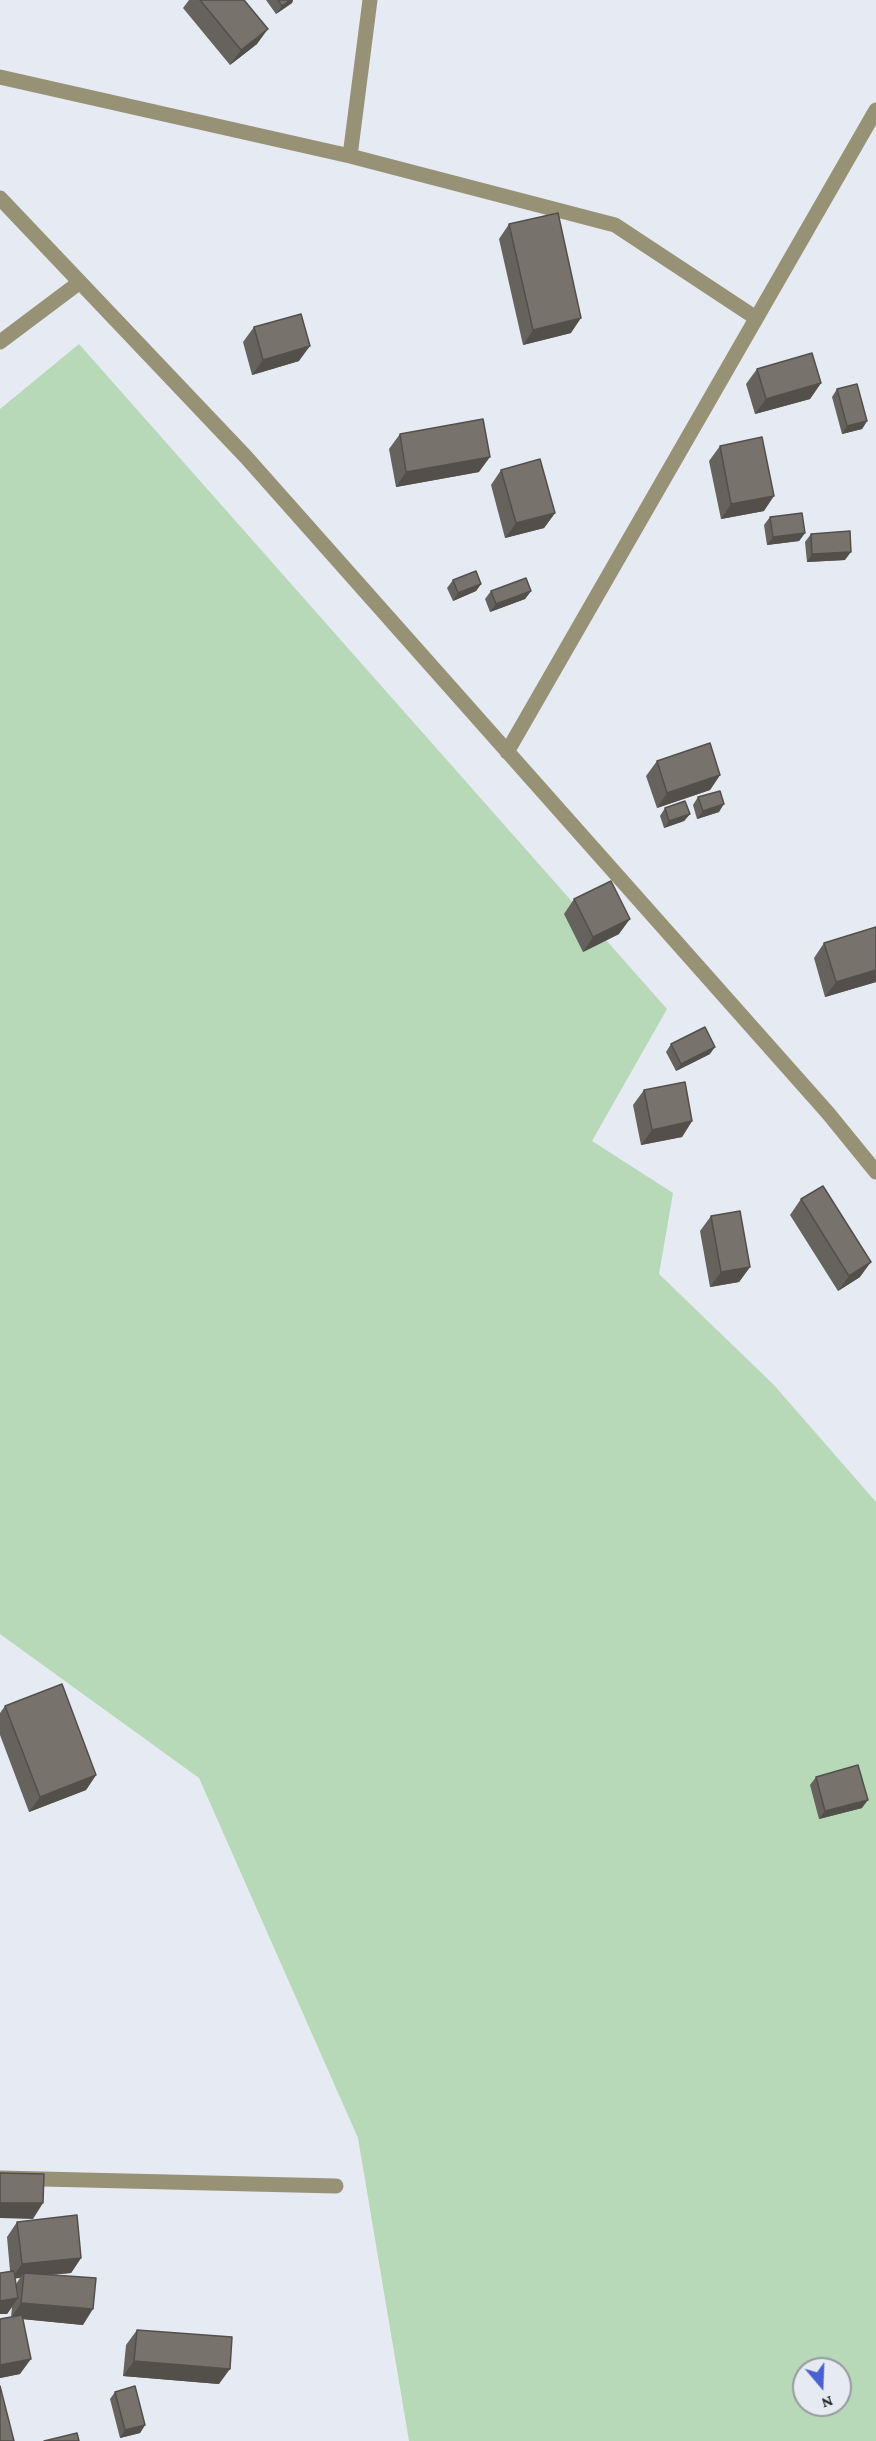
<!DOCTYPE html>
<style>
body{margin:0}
#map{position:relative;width:876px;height:2441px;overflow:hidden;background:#e6eaf2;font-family:"Crimson Pro",serif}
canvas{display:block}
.north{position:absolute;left:792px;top:2357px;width:60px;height:60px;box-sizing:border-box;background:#e6eaf2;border:2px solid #979aa0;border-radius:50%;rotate:161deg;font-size:16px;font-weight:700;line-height:24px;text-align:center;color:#212225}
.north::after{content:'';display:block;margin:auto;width:21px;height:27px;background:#4a60d5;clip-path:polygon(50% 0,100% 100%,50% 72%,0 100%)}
</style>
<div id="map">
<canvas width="876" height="2441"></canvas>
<div class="north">N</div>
</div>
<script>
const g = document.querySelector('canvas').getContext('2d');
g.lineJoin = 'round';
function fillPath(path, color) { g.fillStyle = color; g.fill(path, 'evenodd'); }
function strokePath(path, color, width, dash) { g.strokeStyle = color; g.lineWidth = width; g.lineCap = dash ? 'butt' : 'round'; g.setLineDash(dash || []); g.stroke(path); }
fillPath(new Path2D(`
 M79,344l588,665 -75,132 81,52 -14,81 114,110 103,118v939h-467l-51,-303 -159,-360 -199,-144v-1225zM804,2369h36v36h-36z`), '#b7d9b8');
strokePath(new Path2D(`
 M0,77l350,79 265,69 141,93
 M350,156l20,-156
 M0,198l246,259 582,656 48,59
 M0,342l80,-60
 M507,752l369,-642
 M0,2178l336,8`), '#979176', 15);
fillPath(new Path2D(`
 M189,0h55l13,44 -27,21 -47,-57z
 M266,0h27l-1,3 -16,11z
 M509,224l62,109 -48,12 -24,-106z
 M254,327l45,34 -47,14 -9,-33z
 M757,369l64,14 -11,16 -55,15 -9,-30z
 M837,389l30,32 -5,8 -20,5 -10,-37z
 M400,434l79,38 -83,15 -7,-38z
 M720,446l44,65 -43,8 -12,-58z
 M501,470l54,43 -11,15 -39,10 -14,-53z
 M770,517l35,16 -6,8 -32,4 -3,-20z
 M811,534l34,26 -38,2 -2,-20z
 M453,580l28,4 -5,7 -23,10 -6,-13z
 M491,591h40l-6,8 -35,13 -5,-13z
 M657,761l63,14 -10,15 -53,18 -11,-32z
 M698,797l21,15 -22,7 -4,-14z
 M665,808l25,6 -6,7 -20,7 -4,-12z
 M574,899l45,35 -36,18 -19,-38z
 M876,927v55l-51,15 -11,-39 10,-15z
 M671,1044l39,10 -34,17 -10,-19z
 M644,1090l48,31 -10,16 -41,8 -8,-40z
 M801,1199l59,78 -22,14 -48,-76z
 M711,1216l39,51 -11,15 -29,5 -10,-56z
 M5,1706l91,69 -10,15 -57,22 -29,-77v-22z
 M816,1777l46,31 -43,11 -9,-34z
 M17,2222l64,36 -10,15 -21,2 33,50 -60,-6 -3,55 -20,4v-59l11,-2 1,-10 -5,7h-7v-41l10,-2 -3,-34zM15,2278h5l-4,6z
 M137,2330l82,54 -96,-8 3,-31z
 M115,2392l30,33 -5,8 -20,5 -10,-39z`), '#66625d');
fillPath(new Path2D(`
 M290,0h3l-1,3 -16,11 6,-8z
 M268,29l-11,15 -27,21 11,-15z
 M581,318l-10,15 -48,12 10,-15z
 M310,346l-11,15 -47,14 11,-15z
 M821,383l-11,16 -55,15 11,-15z
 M867,421l-5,8 -20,5 5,-8z
 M490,457l-11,15 -83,15 10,-15z
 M774,496l-10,15 -43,8 10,-15z
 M555,513l-11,15 -39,10 11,-15z
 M805,533l-6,8 -32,4 6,-8z
 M851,552l-6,8 -38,2 5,-8z
 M481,584l-5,7 -23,10 5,-8z
 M531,591l-6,8 -35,13 6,-8z
 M720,775l-10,15 -53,18 10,-15z
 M724,804l-5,8 -22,7 6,-8z
 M690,814l-6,7 -20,7 5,-7z
 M630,919l-11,15 -36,18 10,-15z
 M876,970v12l-51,15 11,-15z
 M715,1047l-5,7 -34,17 5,-7z
 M692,1121l-10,16 -41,8 11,-15z
 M871,1262l-11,15 -22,14 11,-15z
 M750,1267l-11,15 -29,5 11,-15z
 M96,1775l-10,15 -57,22 11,-15z
 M868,1800l-6,8 -43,11 6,-8z
 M0,2203h43l-10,16 -33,-1z
 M81,2258l-10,15 -47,4v-4l-4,5 -9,1 11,-15z
 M18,2298l-11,16h-7v-13z
 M21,2303l72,6 -10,16 -72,-7z
 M31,2359l-11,15 -20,4v-13z
 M134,2361l96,8 -11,15 -96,-8z
 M145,2425l-5,8 -20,5 5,-8z`), '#53504c');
const building = new Path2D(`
 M200,0h44l24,29 -27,21z
 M278,0h12l-8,6z
 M558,213l23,105 -48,12 -24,-106z
 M301,314l9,32 -47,14 -9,-33z
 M812,353l9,30 -55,16 -9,-30z
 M857,384l10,37 -20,5 -10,-37z
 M483,419l7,38 -84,15 -6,-38z
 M762,437l12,59 -43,8 -11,-58z
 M540,459l15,54 -39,10 -15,-53z
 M802,513l3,20 -32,4 -3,-20z
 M850,531l1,21 -39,2 -1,-20z
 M476,571l5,13 -23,9 -5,-13z
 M526,578l5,13 -35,13 -5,-13z
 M710,743l10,32 -53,18 -10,-32z
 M720,791l4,13 -21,7 -5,-14z
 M685,801l5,13 -21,7 -4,-13z
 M611,881l19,38 -37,18 -19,-38z
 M876,927v43l-40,12 -12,-39z
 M705,1027l10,20 -34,17 -10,-20z
 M685,1082l7,39 -40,9 -8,-40z
 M823,1186l48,76 -22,14 -48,-77z
 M740,1211l10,56 -29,5 -10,-56z
 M62,1684l34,91 -56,22 -35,-91z
 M858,1765l10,35 -43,11 -9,-34z
 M0,2173l44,1 -1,29h-43z
 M77,2215l4,43 -59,6 -5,-42z
 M14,2271l4,27 -18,3v-28z
 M24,2273l72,5 -3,31 -72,-6z
 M22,2315l9,44 -31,6v-46z
 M137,2330l95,7 -2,32 -96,-8z
 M0,2386l14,55h-14z
 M135,2386l10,39 -20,5 -10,-38z
 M77,2433l2,8h-35z`);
fillPath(building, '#77726c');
strokePath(building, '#53504c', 1.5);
</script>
